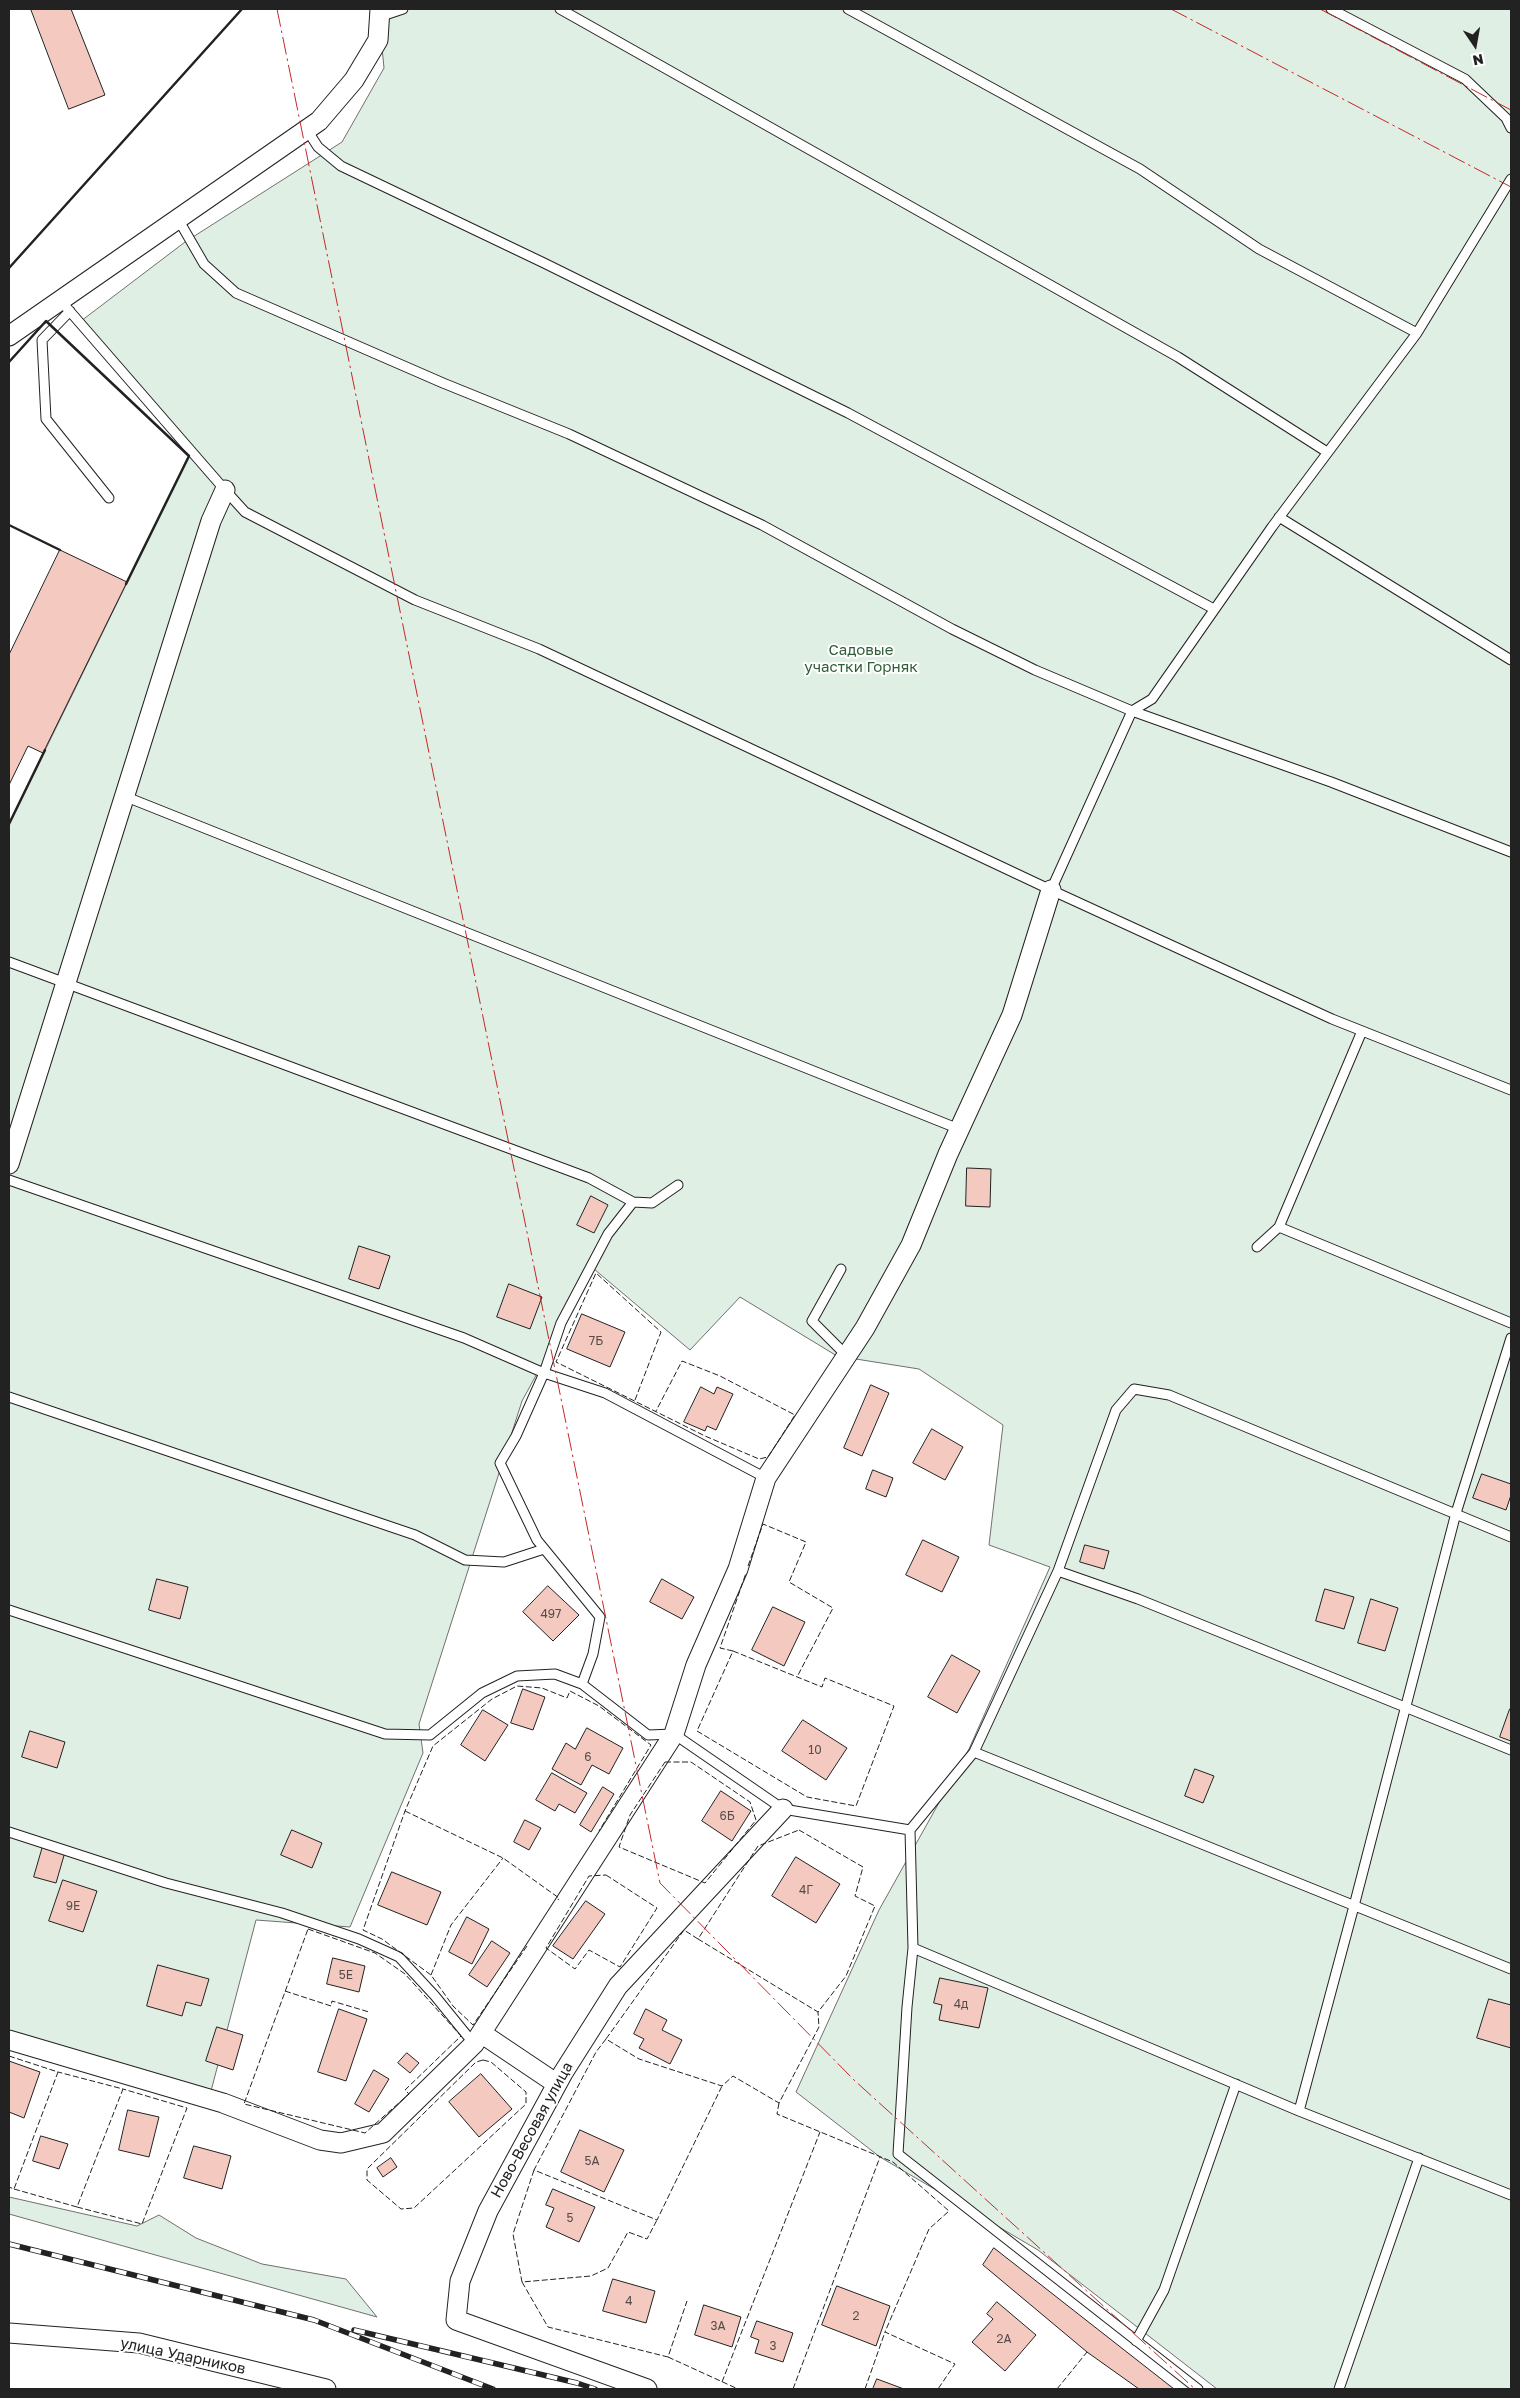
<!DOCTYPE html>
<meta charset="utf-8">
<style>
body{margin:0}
#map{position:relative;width:1520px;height:2398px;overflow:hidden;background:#fff;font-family:"Golos Text",sans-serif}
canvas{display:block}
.frame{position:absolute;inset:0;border:10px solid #222;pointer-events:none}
.north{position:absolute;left:1450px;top:20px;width:50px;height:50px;-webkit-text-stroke:4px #fff;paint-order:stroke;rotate:168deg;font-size:14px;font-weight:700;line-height:20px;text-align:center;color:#222}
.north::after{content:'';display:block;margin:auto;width:18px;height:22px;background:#222;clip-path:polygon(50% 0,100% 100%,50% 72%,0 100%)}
</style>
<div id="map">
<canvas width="1520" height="2398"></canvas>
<div class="frame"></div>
<div class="north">N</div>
</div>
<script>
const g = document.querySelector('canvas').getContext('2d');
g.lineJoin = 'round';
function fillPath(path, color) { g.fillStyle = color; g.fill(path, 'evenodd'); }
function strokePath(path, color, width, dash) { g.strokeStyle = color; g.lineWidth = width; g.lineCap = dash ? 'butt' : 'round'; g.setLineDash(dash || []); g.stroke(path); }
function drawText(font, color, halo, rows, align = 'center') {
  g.font = font + ' "Golos Text",sans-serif'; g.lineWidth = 4; g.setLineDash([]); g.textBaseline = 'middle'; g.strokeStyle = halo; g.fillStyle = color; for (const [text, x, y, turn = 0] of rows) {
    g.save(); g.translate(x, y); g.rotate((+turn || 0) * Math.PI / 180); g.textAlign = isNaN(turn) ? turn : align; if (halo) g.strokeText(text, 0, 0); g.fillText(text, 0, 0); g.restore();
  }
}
const green = new Path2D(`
 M381,9h1130v2380h-294l-179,-139 -158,-93 -84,-65 83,-182 90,-161 81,-182 -61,-22 14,-120 -84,-56 -82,-13 -97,-59 -50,53 -96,-81 -72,132 -103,323 4,29 -73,174 -94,-7 -45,171 -202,-59v-1208l180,-368 -108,-135 104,-79 157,-100 42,-74 -5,-51z
 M9,2197l128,29 22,-11 37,23 66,26 84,15 31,38 -368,-103z`);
fillPath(green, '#e0efe3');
strokePath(green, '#6f6f6f', 1);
const building = new Path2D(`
 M31,9h40l34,86 -36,14z
 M60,550l67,32 -84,171 -15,-7 -19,39v-130z
 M967,1168l24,1 -1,38 -24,-1z
 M591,1196l17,9 -14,28 -17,-8z
 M359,1246l31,10 -11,33 -30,-10z
 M509,1284l33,13 -12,32 -33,-12z
 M582,1314l43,18 -15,35 -43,-18z
 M871,1385l18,8 -27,63 -18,-8z
 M701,1387l13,7 3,-7 16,7 -17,36 -9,-4 -2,5 -21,-9z
 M932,1429l31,18 -18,33 -32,-17z
 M873,1470l20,8 -7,19 -20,-8z
 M1482,1474l29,10v11l-5,15 -33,-12z
 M923,1540l36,17 -17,35 -36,-17z
 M1085,1545l24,6 -5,18 -24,-7z
 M157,1579l31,8 -8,32 -31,-9z
 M662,1579l32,18 -12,22 -32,-17z
 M548,1586l31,29 -26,26 -30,-29z
 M1325,1589l29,8 -10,32 -28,-8z
 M1371,1599l27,9 -13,43 -27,-8z
 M773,1607l32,15 -21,44 -32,-16z
 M952,1655l28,16 -23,42 -29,-16z
 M523,1689l22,8 -12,33 -22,-7z
 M1510,1709h1v32l-11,-4z
 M483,1710l25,15 -23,36 -24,-16z
 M803,1720l44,28 -21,32 -44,-29z
 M587,1728l36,20 -14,26 -17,-9 -11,20 -29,-16 14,-26 9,6z
 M30,1731l35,11 -8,26 -35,-11z
 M1195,1769l19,7 -11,27 -18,-7z
 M552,1773l35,20 -12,20 -16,-9 -4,7 -19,-11z
 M603,1787l11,7 -23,38 -11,-7z
 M721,1791l30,20 -19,30 -30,-20z
 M525,1820l16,8 -12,22 -15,-8z
 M292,1830l30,13 -10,25 -31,-13z
 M43,1846l22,6 -9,31 -22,-6z
 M796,1857l44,27 -24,39 -44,-27z
 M392,1872l49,20 -14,33 -49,-20z
 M63,1880l34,11 -14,41 -34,-11z
 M586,1901l19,13 -32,45 -20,-13z
 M467,1917l22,12 -17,35 -23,-12z
 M492,1941l18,12 -23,34 -18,-12z
 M333,1958l32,8 -6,26 -32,-8z
 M158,1965l51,14 -8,27 -15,-4 -4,14 -35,-10z
 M940,1978l48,10 -9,40 -40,-8 3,-15 -8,-2z
 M1489,1999l22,6v43l-34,-10z
 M339,2009l28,10 -21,62 -28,-9z
 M646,2009l21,11 -5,10 20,10 -12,24 -31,-16 5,-9 -10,-5z
 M217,2027l26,8 -10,35 -27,-9z
 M407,2053l12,10 -9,10 -12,-10z
 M9,2061l31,11 -16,46 -15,-6z
 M374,2070l15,9 -20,33 -14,-8z
 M481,2074l31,35 -33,28 -30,-35z
 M128,2110l31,7 -10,40 -30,-7z
 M580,2130l44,20 -20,42 -43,-20z
 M41,2136l27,8 -9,25 -26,-8z
 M194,2146l37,10 -9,33 -38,-11z
 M391,2158l6,9 -14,10 -6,-9z
 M553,2189l42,18 -16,35 -33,-15 8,-19 -8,-3z
 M994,2248l180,141h-35l-52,-37 -104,-87z
 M613,2279l42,12 -9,32 -43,-12z
 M837,2286l53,20 -14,40 -54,-21z
 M997,2302l39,33 -31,36 -33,-29 21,-23 -6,-5z
 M704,2305l37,12 -9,30 -37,-12z
 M757,2321l36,12 -10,29 -28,-9 4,-13 -8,-3z
 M877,2379l27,10h-31z`);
fillPath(building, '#f3c9c0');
strokePath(building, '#222', 1);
const service = new Path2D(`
 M560,9l618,348 149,95
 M848,9l292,160 119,80 158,84
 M1331,9l134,70 41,39 5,10
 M379,17l24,-8
 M307,130l11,17 23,19 203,97 304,150 366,196
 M178,219l26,45 32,29 207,90 126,51 193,91 190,104 83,41 97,41 199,71 180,70
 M60,300l165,190 20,22 170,88 124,49 512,241 281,129 179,71
 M70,311l-28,29 4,79 63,79
 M1279,517l232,143
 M124,796l835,333
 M1051,890l81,-179 20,-12 120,-172 145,-194 94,-154
 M9,962l580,216 44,24 -25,32 -47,89 -17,50 -28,63 -16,27 37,77 63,77 -7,37 -11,30
 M9,1180l455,158 80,35 61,20 161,85
 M633,1202l19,1 26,-18
 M1279,1227l232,96
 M1257,1247l22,-20 83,-196
 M841,1269l-29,52 35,35
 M9,1397l406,138 50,25 39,2 40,-13
 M1058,1571l80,28 373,151
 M9,1610l376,124 45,1 52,-42 35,-17 38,-2 27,10 66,51 26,-1 109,75 127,21 3,118 -6,59 -9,147 300,235
 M974,1752l537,217
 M910,1830l64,-78 84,-181 58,-161 18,-21 35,6 342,142
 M9,1832l157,51 116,30 77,26 40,18 36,39 39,48
 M913,1948l386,163 212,84
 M1299,2111l55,-205 102,-393 55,-175
 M1136,2341l28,-51 72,-206
 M1339,2389l80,-231`);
const minor = new Path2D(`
 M9,336l310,-215 35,-41 24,-40 2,-31
 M9,1164l202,-643 14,-31
 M481,2033l76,51
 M9,2040l214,63 97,37 21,3 42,-10 91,-89 200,-310 22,-69 42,-96 28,-91 99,-150 46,-83 37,-91 64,-139 39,-125
 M9,2333l130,10 187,46
 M647,2389l-191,-69 4,-39 28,-70 75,-138 55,-87 165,-177`);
strokePath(service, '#222', 11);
strokePath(minor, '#222', 21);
strokePath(service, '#fff', 9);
strokePath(minor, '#fff', 19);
const rail = new Path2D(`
 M9,2244l305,76 179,69
 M354,2330l223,53 18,6`);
strokePath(rail, '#222', 5.5);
strokePath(rail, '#fff', 4, [11]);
strokePath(new Path2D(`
 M635,1400l26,-68 -65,-59 -40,89 149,74 54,23 9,-2 27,-42 -75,-39 -38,-15 -26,50
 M748,1566l15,-42 43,18 -17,40 44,26 -36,69
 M733,1651l89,36 3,-9 69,28 -38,100 -49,-9 -110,-66z
 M733,1651l-13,-3 26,-75
 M665,1762h26l59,40 6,18 -51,63 -86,-36 11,-32z
 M405,1811l98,47 56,40 -1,2
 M799,1830l64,37 -8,29 20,10 -29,70 -28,36 -120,-73 60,-93z
 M606,1875l51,33 -37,59 -31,-17 -14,19 -29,-21 43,-72z
 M308,1929l67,24 30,21 56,62 -56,54 4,4 -44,39 -121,-29z
 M698,1939l-14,-9 -78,109 33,20 83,27 11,-10 46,27 40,-76 -1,-15
 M527,1946l-54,79 -20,-19 -22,-31 -49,-36 -19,-9 42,-119 28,-65 59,-47 25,-13 25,2 25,10 3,-7 29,15 52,39 -52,86
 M431,1975l20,-50 52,-67
 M285,1991l46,15 1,-5 37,11
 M606,2039l-10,13 -62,118 123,50 65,-134
 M9,2056l49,16 -44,117 -5,-2
 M483,2060l8,2 35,30v12l-112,104 -13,1 -34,-29v-11l109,-107z
 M779,2103l-2,11 116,48 56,49 -20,18 -44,103 70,32 -17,25
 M534,2170l-21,64 9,48 69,-6 17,-8 20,-36 19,7 10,-19
 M14,2189l63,18 46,-118 -65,-17
 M77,2207l65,17 45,-116 -64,-19
 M522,2282l26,45 120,30 19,-56
 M668,2357l70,32
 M722,2382l98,-250
 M793,2389l87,-232
 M865,2389l20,-57
 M1057,2389l30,-37`), '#222', 1, [6, 2.5]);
strokePath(new Path2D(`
 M9,268l233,-259
 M9,362l37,-41 143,135 -63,128
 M9,525l51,25
 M9,824l36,-74`), '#222', 2.5);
strokePath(new Path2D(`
 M277,9l383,1874 194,197 341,309
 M1171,9l340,178
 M1320,9l191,101`), '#c62828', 1, [18, 4, 2.5, 4]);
drawText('12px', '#564c4a', null, [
 ["7Б",596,1341],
 ["497",551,1614],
 ["10",815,1750],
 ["6",588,1757],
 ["6Б",727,1816],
 ["4Г",806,1890],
 ["9Е",73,1906],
 ["5Е",346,1975],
 ["4д",961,2004],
 ["5А",592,2161],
 ["5",570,2218],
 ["4",629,2301],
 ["2",856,2316],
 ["3А",718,2326],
 ["2А",1004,2339],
 ["3",773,2346]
]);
drawText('15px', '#2f5e38', '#fff', [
 ["Садовые",861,650],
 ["участки Горняк",861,667]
]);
drawText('15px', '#222', '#fff', [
 ["Ново-Весовая улица",532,2130,-61],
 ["улица Ударников",183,2356,12]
]);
</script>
